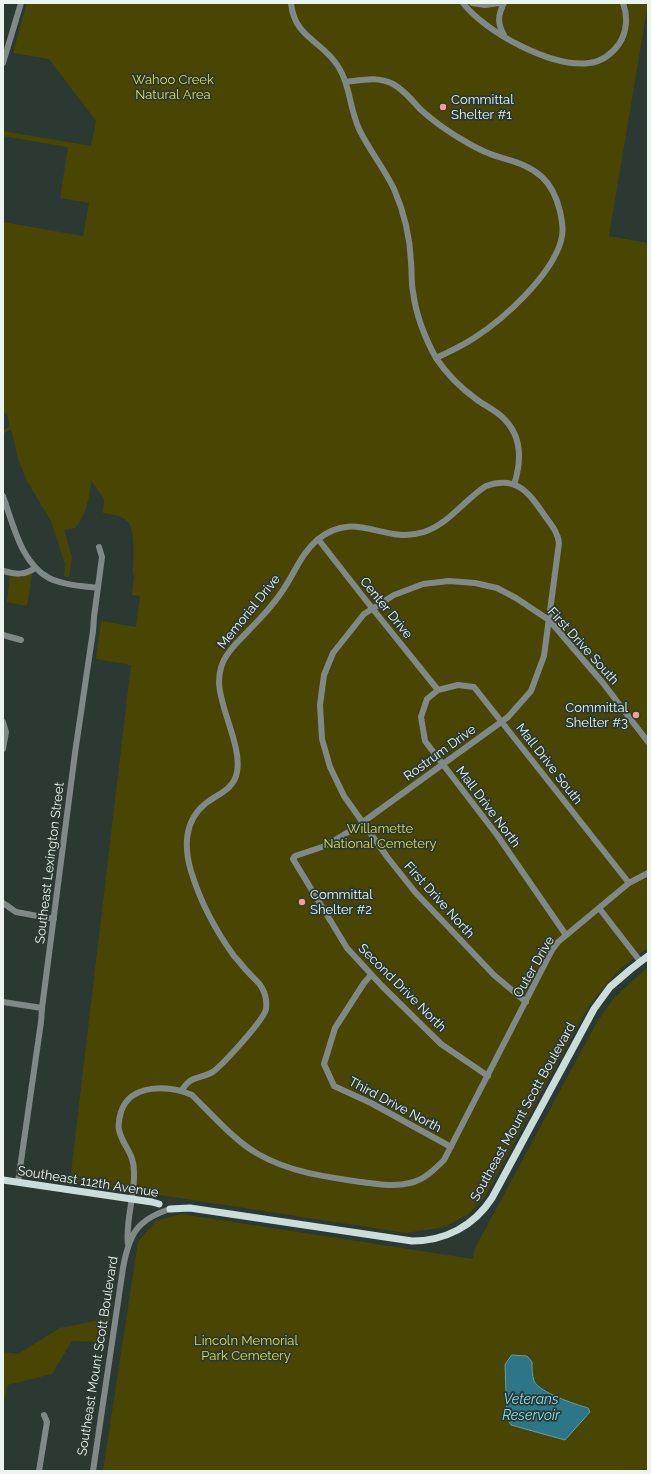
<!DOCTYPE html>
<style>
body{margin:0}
#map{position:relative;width:651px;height:1474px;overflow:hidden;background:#2c3932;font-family:Raleway,sans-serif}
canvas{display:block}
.frame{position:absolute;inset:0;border:4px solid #ebf4ef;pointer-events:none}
</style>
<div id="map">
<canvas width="651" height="1474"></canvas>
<div class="frame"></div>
</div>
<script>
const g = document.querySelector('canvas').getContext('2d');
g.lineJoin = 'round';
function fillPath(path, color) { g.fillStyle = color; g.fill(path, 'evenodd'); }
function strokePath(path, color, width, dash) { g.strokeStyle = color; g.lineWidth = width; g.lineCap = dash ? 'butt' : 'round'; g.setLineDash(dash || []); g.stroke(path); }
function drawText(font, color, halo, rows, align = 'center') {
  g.font = font + ' Raleway,sans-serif'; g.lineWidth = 3.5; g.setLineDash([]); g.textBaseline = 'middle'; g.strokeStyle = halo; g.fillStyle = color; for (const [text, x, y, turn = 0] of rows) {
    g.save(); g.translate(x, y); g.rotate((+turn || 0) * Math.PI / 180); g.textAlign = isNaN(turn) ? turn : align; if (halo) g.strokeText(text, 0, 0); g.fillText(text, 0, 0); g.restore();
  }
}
fillPath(new Path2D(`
 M27,3h621l-39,233 39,7v705c-24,14 -43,37 -60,59l-104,191 -17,17 -22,12 -39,6 -336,-52 61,-516 -35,-6 5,-38 35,6 4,-31 -8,-1 2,-20 -1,-1c0,-12 3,-46 -6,-53 -7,-6 -16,-7 -24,-8l1,-14 -13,-19c-1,17 -5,35 -16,48l-11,2 8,27 -3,20 -5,-1 1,-12 -14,-43 -24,-40 -9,-22 -7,-30 -8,5v-3l7,-5 -3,-12 -4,-1v-191l80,14 6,-33 -29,-5 8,-51 -65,-11v-5l88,15 5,-25 -47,-62 -36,-6z
 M32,574l-5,32 -20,-4 3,-26 11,1z
 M648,967v504h-545l35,-229 18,-21 25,-7 292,45 2,-11 122,-226 17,-24z
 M109,1318l-3,24 -34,-1 -20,33 -45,11 -4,23v-56l15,2 42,-26z`), '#494603');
const water = new Path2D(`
 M512,1355l15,1 5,6c0,6 0,13 2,19 6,12 41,23 54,27l2,4 -25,28 -54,-15 -4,-7 -2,-53z`);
fillPath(water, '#2d7688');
strokePath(water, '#669ca7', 1);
strokePath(new Path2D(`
 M291,3c3,33 28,37 44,59 15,19 14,45 24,67 10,21 25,39 35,60 10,23 16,48 17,73 1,10 0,20 2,30 3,23 12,46 23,66 10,15 25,30 40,41 8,6 17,10 25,17 21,18 21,44 13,69
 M463,3c22,29 89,65 126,60 12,-1 23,-9 30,-19 8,-12 9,-28 4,-41
 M472,3l13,2 14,-2
 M504,3c-6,12 -7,20 0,32
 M3,63l18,-60
 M346,82c16,-2 32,-6 47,2 11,6 19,16 27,25 11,10 23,19 36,27 10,6 21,13 32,17 19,8 38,9 54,24 10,9 15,22 18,34 2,10 4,20 1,30 -10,35 -57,78 -87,97 -12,8 -25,14 -38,20
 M3,496c10,28 18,67 46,82 14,7 33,8 49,10
 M318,539l54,69 66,82
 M3,571c12,3 21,5 32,-3
 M3,635l18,5
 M3,722l3,10 -3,17
 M3,903l13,9 38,7
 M599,908l41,53
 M566,935l-69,-100 -72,-94 -4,-24 6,-18 11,-9 20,-5 16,2 155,196
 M371,975l-7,8 -29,45 -11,36 10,22 37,17 80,44
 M3,1002l39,6
 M526,1002l-32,-27 -79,-83 -27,-34 -44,-62 -14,-29 -8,-28 -2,-34 4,-30 9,-22 31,-39 30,-19 29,-11 26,-3 26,2 22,5 19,10 33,22 54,63 45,59
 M182,1090c2,-3 5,-7 8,-9 7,-5 16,-4 24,-10 10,-8 50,-51 52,-62 1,-8 0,-14 -4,-21 -3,-6 -9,-10 -14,-16 -5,-5 -9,-11 -14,-16 -18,-25 -34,-55 -43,-85 -7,-23 -7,-50 14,-67 12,-10 29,-14 32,-32 5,-25 -17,-63 -18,-89 0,-10 2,-20 8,-28 6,-10 15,-17 23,-26 11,-11 22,-23 31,-36 13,-18 19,-38 36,-53 39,-32 66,5 107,-8 26,-9 40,-32 62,-46 31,-11 43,7 59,30 6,9 13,16 14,27l-15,113 -13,35 -23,26 -145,105 -3,3 -35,21 -30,10 -2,3 54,89 35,38 59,58 47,32
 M18,1182l23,-160 1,-14 33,-255 18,-122 1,-14 8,-60 -3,-10
 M128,1245c-3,-24 7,-48 6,-73 0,-20 -11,-25 -15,-42 -1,-6 0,-12 2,-18 9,-29 49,-27 71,-17 19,19 43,46 66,59 31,18 68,23 103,28 16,2 33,5 49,1 14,-3 24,-13 34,-23l108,-210 6,-8 71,-59 19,-10
 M39,1471l8,-49 -3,-7
 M93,1471l30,-203c6,-33 13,-48 47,-59`), '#818988', 6);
strokePath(new Path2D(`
 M3,1180l149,22 7,2
 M170,1209l20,-1 222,33c33,0 62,-15 80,-43l102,-189 16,-22 21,-18 17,-13`), '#cbdddb', 7);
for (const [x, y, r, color] of [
 [443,107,4,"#f59c96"],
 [636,715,4,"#f59c96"],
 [302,902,4,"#f59c96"]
]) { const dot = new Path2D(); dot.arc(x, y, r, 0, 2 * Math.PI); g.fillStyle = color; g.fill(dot); strokePath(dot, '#2c3932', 1.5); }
drawText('13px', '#ddd74b', '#2c3932', [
 ["Wahoo Creek",173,80],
 ["Natural Area",173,95],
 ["Willamette",380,829],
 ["National Cemetery",380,844],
 ["Lincoln Memorial",246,1341],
 ["Park Cemetery",246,1356]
]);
drawText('13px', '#ebf4ef', '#2c3932', [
 ["Committal",451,100],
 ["Shelter #1",451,115],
 ["Committal",628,708,"right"],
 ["Shelter #3",628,723,"right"],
 ["Committal",310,895],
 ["Shelter #2",310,910]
], 'left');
drawText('13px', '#ebf4ef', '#2c3932', [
 ["Center Drive",386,608,51],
 ["Memorial Drive",249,612,-51],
 ["First Drive South",583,646,48],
 ["Rostrum Drive",440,753,-36],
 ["Mall Drive South",549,764,52],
 ["Mall Drive North",488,807,53],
 ["Southeast Lexington Street",50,863,-83],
 ["First Drive North",439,900,48],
 ["Outer Drive",534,967,-60],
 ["Second Drive North",402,988,45],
 ["Third Drive North",395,1105,28],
 ["Southeast Mount Scott Boulevard",523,1112,-61],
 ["Southeast 112th Avenue",88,1182,9],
 ["Southeast Mount Scott Boulevard",98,1356,-81]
]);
drawText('italic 14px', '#82ddf6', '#2c3932', [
 ["Veterans",531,1400],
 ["Reservoir",531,1416]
]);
</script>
